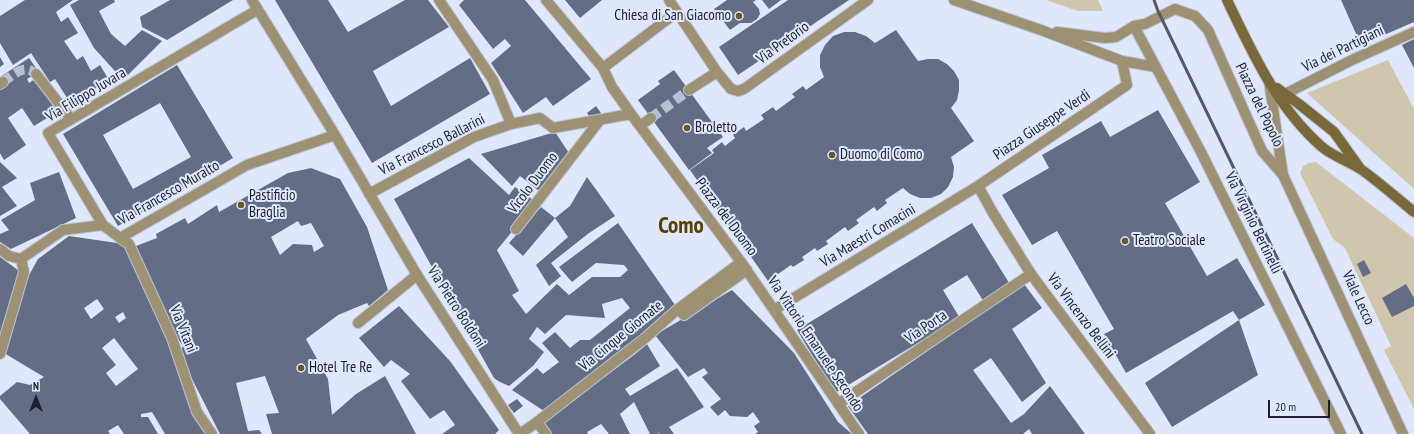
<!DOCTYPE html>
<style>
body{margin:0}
#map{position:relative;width:1414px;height:434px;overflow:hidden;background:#dee7fb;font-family:"PT Sans Narrow",sans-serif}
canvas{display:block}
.north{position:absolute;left:16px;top:378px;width:40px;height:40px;-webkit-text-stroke:3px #dee7fb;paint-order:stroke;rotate:0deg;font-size:11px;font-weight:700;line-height:16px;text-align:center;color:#1c212d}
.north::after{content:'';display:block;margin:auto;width:14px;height:18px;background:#1c212d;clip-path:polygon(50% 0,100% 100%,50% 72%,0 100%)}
.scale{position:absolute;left:1268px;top:400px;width:62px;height:18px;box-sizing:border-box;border:2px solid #1c212d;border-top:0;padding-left:5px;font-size:12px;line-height:14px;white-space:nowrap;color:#1c212d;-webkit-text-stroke:3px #dee7fb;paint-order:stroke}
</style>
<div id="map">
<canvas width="1414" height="434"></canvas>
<div class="north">N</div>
<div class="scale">20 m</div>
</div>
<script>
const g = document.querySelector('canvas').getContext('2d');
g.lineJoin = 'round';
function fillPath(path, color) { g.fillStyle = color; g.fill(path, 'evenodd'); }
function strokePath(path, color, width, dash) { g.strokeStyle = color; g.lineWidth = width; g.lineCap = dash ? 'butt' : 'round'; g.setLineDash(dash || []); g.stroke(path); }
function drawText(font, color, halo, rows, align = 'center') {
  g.font = font + ' "PT Sans Narrow",sans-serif'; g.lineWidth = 4; g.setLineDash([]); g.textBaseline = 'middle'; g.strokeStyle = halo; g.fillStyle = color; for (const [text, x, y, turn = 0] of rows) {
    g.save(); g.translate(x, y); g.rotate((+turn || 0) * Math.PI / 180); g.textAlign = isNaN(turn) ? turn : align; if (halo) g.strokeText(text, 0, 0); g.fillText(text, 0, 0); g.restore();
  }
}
fillPath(new Path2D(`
 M1046,0h52l5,11h-25z
 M1388,60l26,49v80l-107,-96z
 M1316,162l98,76v171l-30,-59 7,-4 -46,-98 -12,-9 -33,-66 3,-7 6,-3z`), '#cfc6ad');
fillPath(new Path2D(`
 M25,0h48l-17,12 5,10 7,-5 10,16 -14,8 13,19 6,-4 8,15 9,-6 9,15 -38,24 -16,-25 -5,3 -19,-29 -18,12 -13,-22v-27z
 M79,0h35l1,2 -16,9 12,23 14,12 17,-16 20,11 -39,39 -29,-32 -24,-43z
 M170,0h63l-66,40 -25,-13 -2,-10z
 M275,0h53l20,32 57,-32h23l21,27 -76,44 18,35 79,-48 20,36 -118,69z
 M464,0h61l66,79 -38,27 -7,-9 -23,16 -32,-50 20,-17 -6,-7 -12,10 -34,-44z
 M565,0h37l-22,18z
 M727,0h29l-3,2 6,7 1,5 -3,5 -6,4h-11l-10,7 -16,-21z
 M762,0h19l-12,9z
 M788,0h61l-111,75 -19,-28z
 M1341,0h73v22l-53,23z
 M896,30l22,31 10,-2h10l9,5 7,7 5,9v10l-2,10 -6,8 23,33 -23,16 3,10 -1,10 -5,10 -7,7 -10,4h-11l-10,-4 -7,-6 -18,12 2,3 -10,8 -3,-4 -18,13 3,3 -11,8 -3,-4 -19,14 2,3 -11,7 -2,-3 -13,9 2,3 -11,7 -2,-2 -23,16 -78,-111 24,-17 -2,-3 10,-8 3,4 10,-8 -2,-3 11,-8 2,4 18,-12 -3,-4 12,-8 3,4 19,-14 -3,-3 11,-8 3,4 18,-13 -4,-10v-12l5,-10 8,-9 11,-4h11l11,4 9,7z
 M1414,39v29l-12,-23z
 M0,57l4,7 -4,3z
 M29,58l10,14 -12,7 2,4 6,-4 22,33 -23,14 -12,-18 -14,10 18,27 -22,15 -4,-7v-65l4,-3 -4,-8z
 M177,65l56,93 -115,68 -55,-92zM160,103l31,54 -58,32 -30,-54z
 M674,70l49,67 -16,11 5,5 -23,17 -51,-70 22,-16 -2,-3z
 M596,106l5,7 -9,7 -5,-7z
 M1158,110l42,72 -35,21 42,73 30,-18 28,47 -26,15 -6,-9 -107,62 -22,-39 10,-5 -57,-98 -25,14 -30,-50 47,-27 -7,-13 59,-34 9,16z
 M555,132l16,24 -28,38 -23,-18 -8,10 -31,-32z
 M469,158l40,37 6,-8 21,15 -39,48 22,41 -7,4 14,19 31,-30 12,11 23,-18h28l8,-7 -4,-5 -28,-2 -24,19 -13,-15 59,-44 57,82 -24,22 -107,84 -32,-21 25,-22 6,6 16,-12 -17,-19 13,-11 15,16 10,-8h10l40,-32 -8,-10 -20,6 3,14 -39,-3 -21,19 -8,-7 -8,12 15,13 -11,14 -24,20 -11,-5 -4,-3 -100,-179z
 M0,162l17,16 -15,9 15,19 -17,10z
 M311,168l29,11 27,48 21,63 -19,16 -2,-3 -29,12 -32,24 22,40 4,36 24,-21 29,-18 31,58h-144l-6,-20 13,-1 -14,-37 -29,7 12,48 11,-1 3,4h-42l-33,-65 -6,-18 2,-5 -15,-22 -19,-42 -13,-36 21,-8 -1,-4 29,-16 3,6 29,-19 2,7 69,-39zM298,221l3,5 10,-3 13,23 -10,6 -2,-7 -19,-1 -13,11 -9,-18z
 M59,172l17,46 -65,31 -11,-7v-8l9,-4 -8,-10 34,-20 -5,-17z
 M587,177l28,39 -26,17 -38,30 10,13 -12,10 -13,-21 32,-28 -13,-19 -32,38 -14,-13 32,-36 14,11 15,-12z
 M972,223l39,63 -27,16 -17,-27 -24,15 18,30 -29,17 -1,-2 -96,58 -38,-63z
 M69,236l55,8 86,190h-45l-13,-22 -11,2v3h7l10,17h-34l-6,-9 -10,6 2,3h-80l-30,-35v-3l17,-14 13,3 14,-8 -40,-24 24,-76 10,-18zM97,299l7,10 -13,10 -7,-11zM123,312l3,6 -7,5 -4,-6zM114,338l24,31 -22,17 -10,-13 10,-8 -14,-17z
 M0,257l22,16 -22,66z
 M1364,260l7,13 -8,4 -6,-13z
 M1024,284l18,24 -30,21 34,54 -24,19 -31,-44 -18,12 38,53 13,-9 26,-28 35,48h-53l-3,-5 -6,5h-155l-20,-28z
 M1406,284l8,14v8l-22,11 -10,-19z
 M732,290l62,63 44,69 14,12h-97l3,-2 -4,-6 6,-4 -7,-10 -6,5 -17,-1 -5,-6 -7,6 -8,-9 11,-8 -19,-22 6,-4 -4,-5 -16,9 -33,-42z
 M399,306l51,55 49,69 -4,4h-53l13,-9 -11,-15 -14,9 -29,-38 9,-7 -19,-14 -7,7 -25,-29z
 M1239,320l19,55 -86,52 -27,-44z
 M647,344l13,22 -35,23 5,7 47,-28 27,39 -35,20 5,7h-16l3,-3 -4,3h-7l-16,-32 -14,12 10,20h-21l-8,-10 -14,8 1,2h-37l-8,-12 91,-67z
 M517,399l6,7 -9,7 -6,-8z`), '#636d86');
strokePath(new Path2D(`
 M3,82c10,-7 21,-19 33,-8
 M651,118l38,-28`), '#b7bfd2', 10, [10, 5]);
const service = new Path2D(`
 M439,0l54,80 18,44
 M358,323l59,-48
 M537,422l9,12`);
const pedestrian = new Path2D(`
 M546,0l57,68 9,19 19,27 110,148 118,172
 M669,0l48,72 14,17 7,2 6,-2 124,-89
 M603,68l74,-56
 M36,74l35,45
 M0,84l3,-2
 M689,90l28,-18
 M511,124l29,-6 13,10 78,-14
 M640,126l11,-8
 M978,186l15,27
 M516,229l84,-109
 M678,309l6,6 63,-45
 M774,310l204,-124 149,-101 -5,-24
 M0,354l24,-82 -3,-13
 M838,404l193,-130
 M537,422l107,-83 34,-30 63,-47`);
const minor = new Path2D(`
 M252,0l83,135 82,140 102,159
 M954,0l87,30 81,31 34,6
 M1175,9l20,7 13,14 54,121 21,24
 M257,10l-209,123 55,92 17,13 127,-73 88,-30
 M1134,26l67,126 140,282
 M1057,32l48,6 11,-1 18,-11 11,-2 30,-15
 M1285,94l67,-34 62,-28
 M369,194l105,-57 37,-13
 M993,213l38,61 119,160
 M120,238l9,6 43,94 25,74 15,22
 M0,249l9,7 12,3 42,-29 40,-5
 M520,434l17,-12`);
const tertiary = new Path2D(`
 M1269,81l14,94 120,259`);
const secondary = new Path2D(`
 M1227,0c25,52 50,108 95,147 12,10 27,14 40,23 18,13 35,28 52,42
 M1277,88l22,16 35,28 25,35`);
strokePath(service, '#bbc3d6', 12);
strokePath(pedestrian, '#bbc3d6', 12);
strokePath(minor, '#bbc3d6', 12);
strokePath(tertiary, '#bbc3d6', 12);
strokePath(secondary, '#bbc3d6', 12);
strokePath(service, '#9e9173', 10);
strokePath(pedestrian, '#9e9173', 10);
strokePath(minor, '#9e9173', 10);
strokePath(tertiary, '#9e9173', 10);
strokePath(secondary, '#7a683a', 10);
strokePath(new Path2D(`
 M1154,0l4,11 204,423`), '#535967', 3);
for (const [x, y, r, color] of [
 [739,16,4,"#6a5826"],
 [687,128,4,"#6a5826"],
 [832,155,4,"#6a5826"],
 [241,205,4,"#6a5826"],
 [1125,241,4,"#6a5826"],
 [301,368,4,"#6a5826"]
]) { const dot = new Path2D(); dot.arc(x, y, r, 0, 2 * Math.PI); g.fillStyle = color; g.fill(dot); strokePath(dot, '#dee7fb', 1.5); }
drawText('15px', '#1c212d', '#dee7fb', [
 ["Chiesa di San Giacomo",731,16,"right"],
 ["Broletto",695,128],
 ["Duomo di Como",840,155],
 ["Pastificio",249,196],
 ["Braglia",249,213],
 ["Teatro Sociale",1133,241],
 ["Hotel Tre Re",309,368]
], 'left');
drawText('15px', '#1c212d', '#dee7fb', [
 ["Via Pretorio",783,43,-36],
 ["Via dei Partigiani",1343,49,-26],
 ["Via Filippo Juvara",86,95,-31],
 ["Piazza del Popolo",1259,105,64],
 ["Piazza Giuseppe Verdi",1042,125,-34],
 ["Via Francesco Ballarini",432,145,-27],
 ["Vicolo Duomo",533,183,-53],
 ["Via Francesco Muralto",169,193,-30],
 ["Piazza del Duomo",726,217,53],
 ["Via Virginio Bertinelli",1253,223,64],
 ["Via Maestri Comacini",868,236,-31],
 ["Viale Lecco",1358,298,65],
 ["Via Pietro Boldoni",456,307,57],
 ["Via Vincenzo Bellini",1081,316,53],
 ["Via Porta",926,327,-34],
 ["Via Vitani",183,329,68],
 ["Via Cinque Giornate",621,336,-39],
 ["Via Vittorio Emanuele Secondo",815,344,56]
]);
drawText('bold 23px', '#564200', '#dee7fb', [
 ["Como",681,226]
]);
</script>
